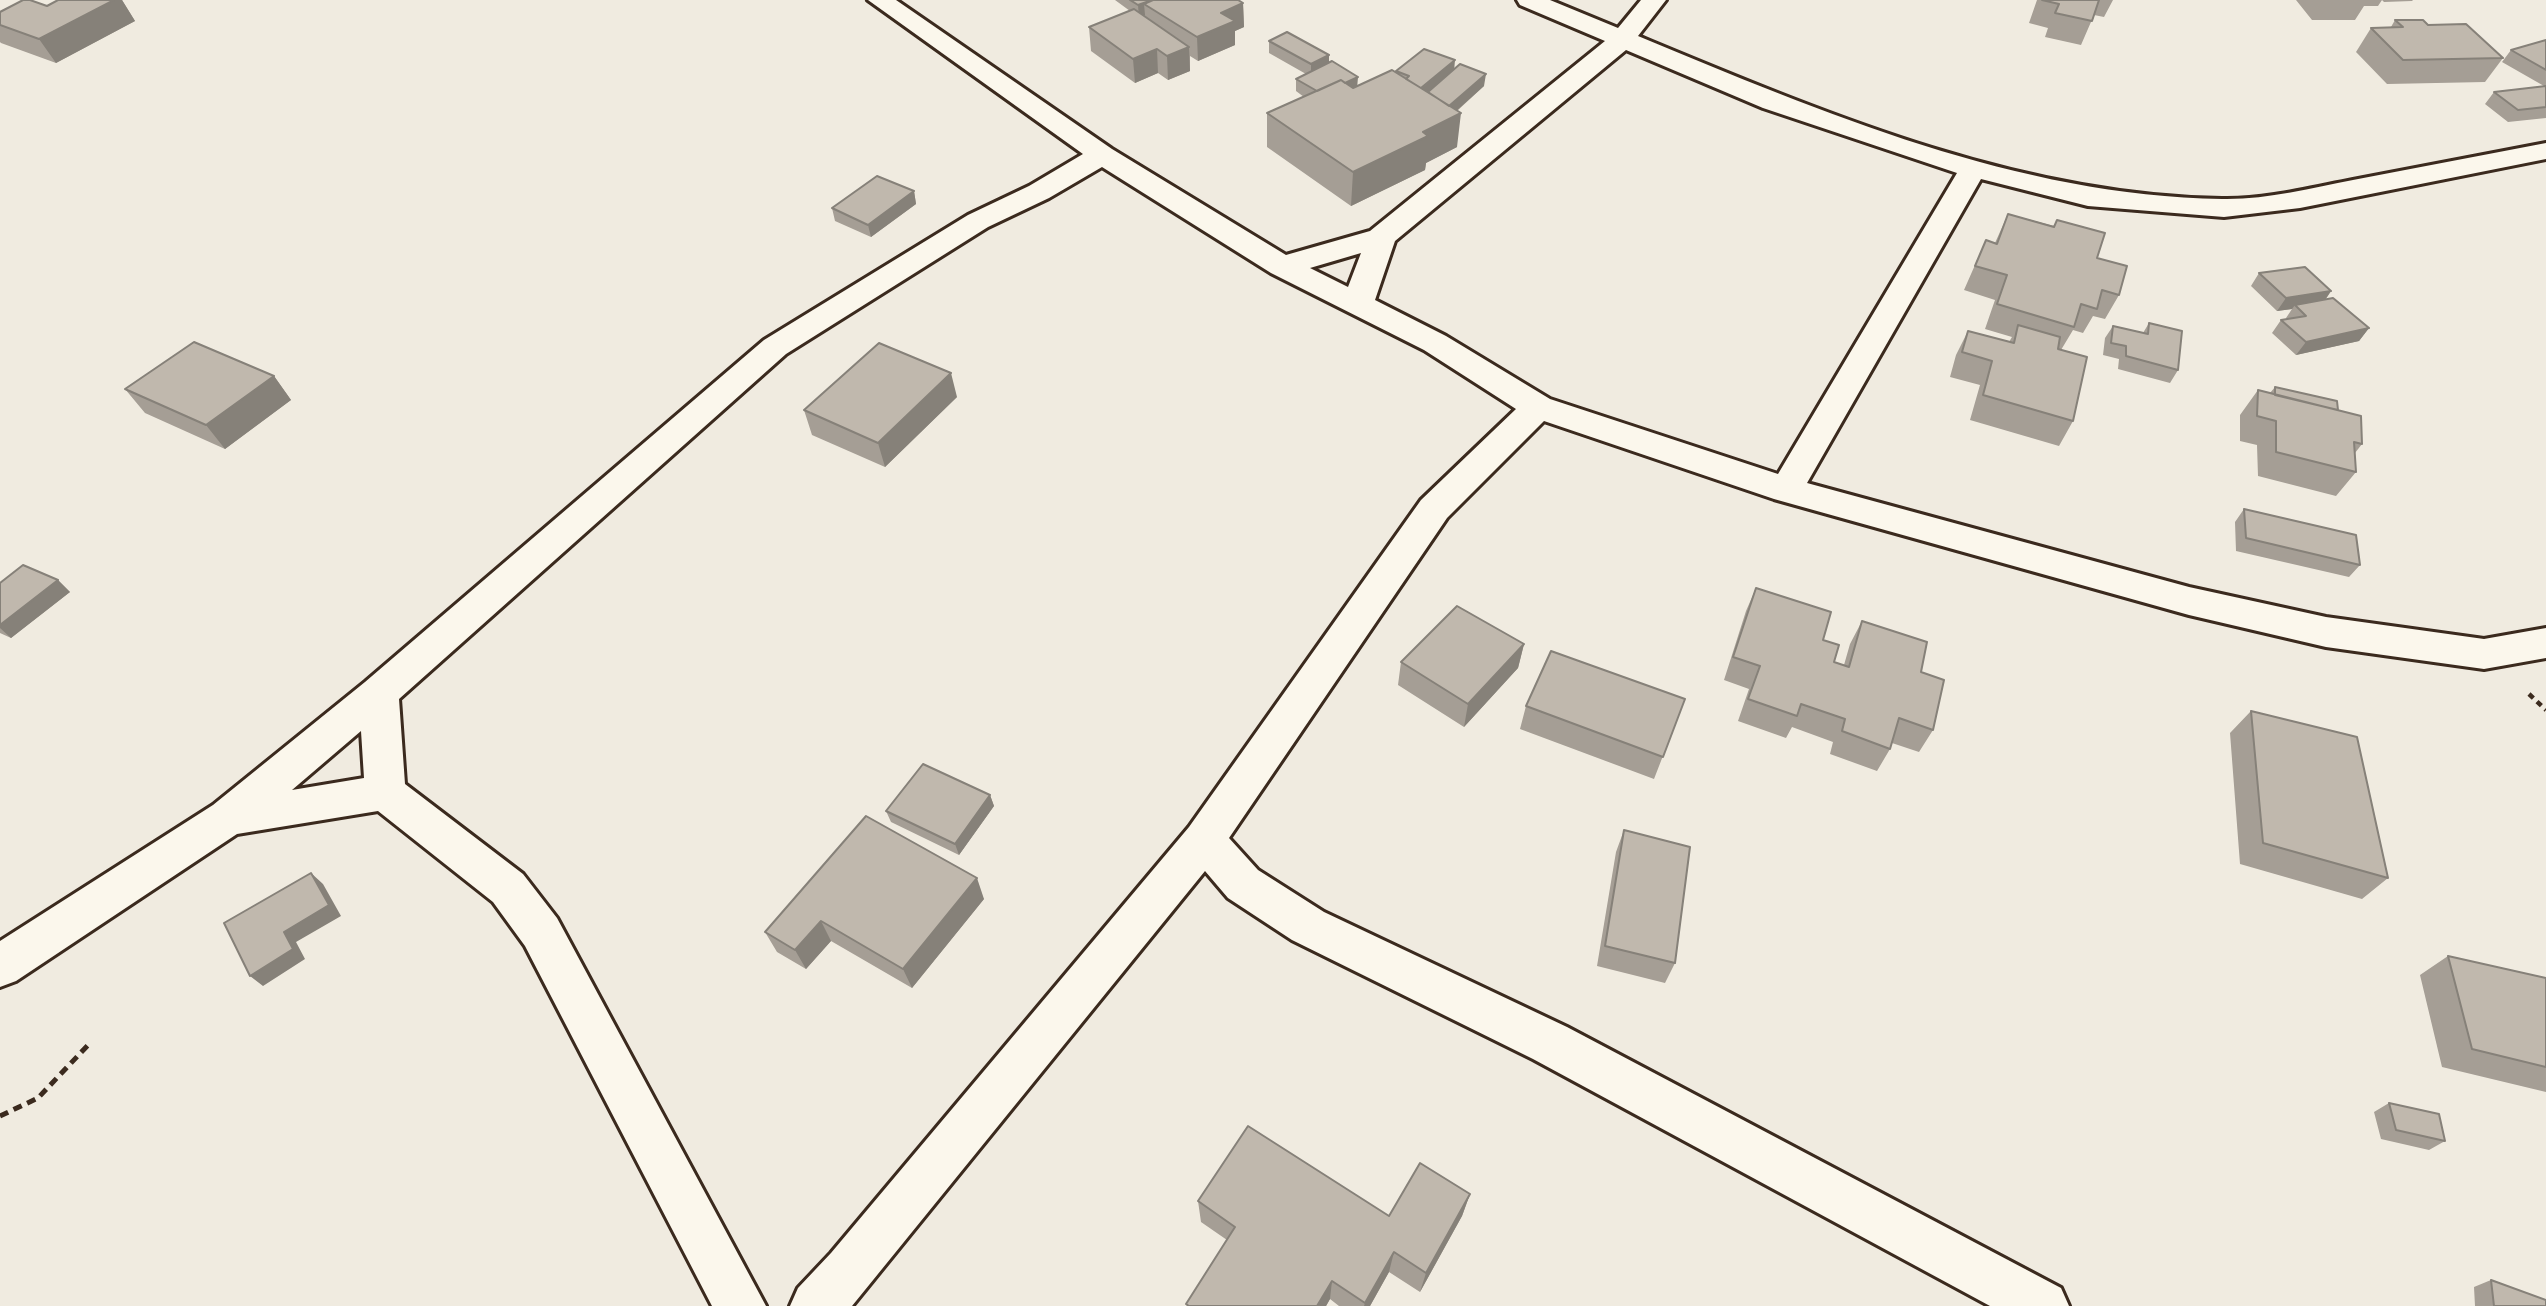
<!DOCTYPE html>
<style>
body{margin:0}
canvas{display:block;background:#f0ebe0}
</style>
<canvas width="2546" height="1306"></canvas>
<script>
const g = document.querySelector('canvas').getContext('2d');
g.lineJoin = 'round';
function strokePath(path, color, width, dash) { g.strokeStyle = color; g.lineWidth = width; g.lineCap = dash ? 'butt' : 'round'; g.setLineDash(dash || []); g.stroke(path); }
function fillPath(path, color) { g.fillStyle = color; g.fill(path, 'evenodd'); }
const minor = new Path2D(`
 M868,0h28l216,149 174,106 84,-24 235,-190 -85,-36 -3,-5h33l68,28 23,-28h25l-28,36c186,77 380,160 584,163 43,1 89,-11 131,-19 64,-12 129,-25 193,-37v16l-246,49 -76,9 -136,-11 -107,-27 -174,304 382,104 137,30 158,22 62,-11v30l-62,11 -158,-22 -137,-32 -415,-116 -230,-78 -97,97 -218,320 29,32 66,42 243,115 494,261 8,18h-79l-457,-247 -241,-119 -64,-42 -23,-27 -353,435h-62l8,-18 33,-35 358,-426 232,-327 95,-91 -92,-59 -153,-77 -169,-106 -53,31 -61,29 -202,127 -387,345 6,85 118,90 34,44 209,388h-54l-187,-360 -32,-44 -115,-91 -141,23 -221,147 -16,6v-46l213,-136 152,-123 399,-342 204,-125 61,-29 54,-32zM1626,50l137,58 194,65 -179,301 -228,-75 -104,-63 -71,-36 20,-59zM1361,253l-13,34 -38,-19zM361,731l3,47 -72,12z`);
strokePath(minor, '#3b2a1e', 6);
strokePath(new Path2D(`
 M2529,694l17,16`), '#3b2a1e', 4.5, [6, 5]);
strokePath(new Path2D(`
 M0,1116l38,-18 51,-54`), '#3b2a1e', 5, [9, 6]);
fillPath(minor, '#fbf7ec');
fillPath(new Path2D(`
 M58,0h64l13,21 -79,42 -55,-20 -1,-1v-30l47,-6z
 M1115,0h123l5,3 1,24 -9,4v14l-37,16 -8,-5v15l-22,9 -10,-7 -23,10 -44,-32 -2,-24 41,-16z
 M2037,0h76l-9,17 -10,-2 -13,30 -36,-8 3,-9 -19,-5z
 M2296,0h86l-4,6h-14l-9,14h-43z
 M2382,0h31l-1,1 -28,1z
 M2395,20l33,5 75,33 -18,24 -98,2 -31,-32 15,-24 20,-1z
 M2546,40v78l-38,4 -23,-18 9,-12 50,-6 -42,-24 9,-12z
 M1269,41l60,14v8l28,23 39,-14v-1l58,-1 30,16 -27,25v36l-31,16 -1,7 -74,36 -84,-59v-34l37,-16 -8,-6v-12l10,-5 -37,-21z
 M914,191l2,13 -45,33 -36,-16 -3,-13z
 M2008,214l46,12 3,-6 40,38 22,37 -14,24 -12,-3 -10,17 -10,-3 -12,20 12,71 -14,25 -89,-26 10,-35 -30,-8 6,-22 12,-24 41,11 3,-5 -27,-8 10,-29 -31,-10 22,-50 9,3z
 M2259,273l72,18 -5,8 43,29 -10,13 -63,14 -24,-22 9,-13 6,-1 -1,-1 6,-9 -15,2 -26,-25z
 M2149,323l29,47 -8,13 -52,-14 1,-10 -16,-4 2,-17 8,-12 30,7z
 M274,376l17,24 -66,49 -80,-36 -20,-24z
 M2275,387l63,23 24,34 -7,9 1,19 -20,24 -78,-20 -1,-31 -17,-4v-26l18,-25 12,3z
 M957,397l-72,70 -73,-32 -8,-25z
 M2244,509l116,56 -11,12 -113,-26 -1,-29z
 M58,580l12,12 -59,46 -11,-5v-50z
 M1756,588l67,52 11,22 10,3 6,-21 12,-23 59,51 12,58 -14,22 -27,-9 -2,6 -13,22 -47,-17 3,-12 -41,-15 -6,11 -48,-17 11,-32 -25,-9 22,-69z
 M1524,644l-6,24 -54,59 -66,-42 3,-23z
 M1685,699l-31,80 -134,-50 6,-23z
 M2251,711l137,167 -26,21 -122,-35 -10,-131z
 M990,795l4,11 -35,49 -68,-33 -5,-11z
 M866,816l118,83 -72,89 -81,-47 -25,28 -29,-17 -12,-20z
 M1624,830l51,133 -10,20 -68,-17 19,-114z
 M2448,956l98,22v114l-104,-25 -22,-92z
 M2389,1103l56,38 -16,9 -48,-11 -7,-27z
 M1470,1194l-8,22 -42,76 -31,-20 -19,34h-31l-9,-7 -4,7h-139l-1,-2 41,-64 -26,-18 -3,-21 191,15z
 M2491,1280l55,26h-71l-1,-19z`), '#a59e95');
fillPath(new Path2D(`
 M114,0h8l13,21 -79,42 -17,-24z
 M1152,0l-8,4 1,11 -6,3 -1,-13z
 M1243,3l1,24 -9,4v14l-37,16 -1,-24 24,-24z
 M1189,47l1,24 -22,9 -1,-24z
 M1157,49l1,24 -23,10 -2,-24z
 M1329,55v12l-18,9v-12z
 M1455,60l-1,12 -34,29 1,-12z
 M1486,74l-2,12 -39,35 16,-8 -4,34 -31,16 -1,7 -74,36 2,-34 70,-40 21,-21z
 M1358,77l-1,12 -36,5z
 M914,191l2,13 -45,33 -3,-12z
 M2331,291l-9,13 -27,1 -3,4 -15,2 9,-13z
 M2369,328l-10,13 -63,14 10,-13z
 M951,373l6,24 -72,70 -7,-24z
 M274,376l17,24 -66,49 -19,-24z
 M58,580l12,12 -59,46 -11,-10v-3z
 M1524,644l-6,24 -54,59 4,-23z
 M990,795l4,11 -35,49 -4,-11z
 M311,873l12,11 18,32 -45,26 9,17 -42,27 -13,-10z
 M977,878l7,21 -72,89 -9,-19z
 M821,921l10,20 -25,28 -11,-19z
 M1470,1194l-8,22 -42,76 6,-19z
 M1394,1252l-5,20 -19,34h-6l1,-3z
 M1332,1281l-2,18 -4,7h-9z`), '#868179');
const building = new Path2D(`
 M23,0h7l17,6 11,-6h56l-75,39 -39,-14v-13z
 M1130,0h22l-14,5z
 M1153,0h85l5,3 -22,10 14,8 -38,16 -53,-33z
 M2042,0h57l-7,21 -37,-8 4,-9z
 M1134,9l55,38 -22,9 -10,-7 -24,10 -44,-32z
 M2395,20h28l5,5 38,-1 37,34 -100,2 -32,-32 32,-1z
 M1287,32l42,23 -18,9 -42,-23z
 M2546,40v30l-35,-20z
 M1424,49l31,11 -34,28 -15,-9 3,-3 -13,-5z
 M1332,61l26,16 -13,6 -4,-3 -24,11 -21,-12z
 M1460,64l26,10 -37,32 -21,-14z
 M1392,70l69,43 -38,19 5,4 -75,36 -86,-59 74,-33 12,8z
 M2546,86v21l-28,3 -24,-18z
 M877,176l37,15 -46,34 -36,-17z
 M2008,214l46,13 3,-7 48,13 -8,25 30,8 -8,29 -17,-5 -5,19 -16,-5 -7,23 -77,-23 10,-29 -32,-9 11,-26 11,4z
 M2305,267l26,24 -45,7 -27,-25z
 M2333,298l36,30 -63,14 -25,-22 25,-4 -11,-11z
 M2149,323l33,8 -4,39 -52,-14v-10l-15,-3 2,-17 35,8z
 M2018,325l42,12 -2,12 29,8 -14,64 -90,-26 9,-34 -30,-9 6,-21 46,12z
 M194,342l80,34 -68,49 -81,-36z
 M879,343l72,30 -73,70 -74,-33z
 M2275,387l62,14 1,9 -63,-15z
 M2258,390l103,26 1,28 -8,-2 2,30 -80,-20v-31l-19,-5z
 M2244,509l112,26 4,30 -114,-27z
 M23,565l35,15 -58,45v-42z
 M1756,588l75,24 -8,28 16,5 -5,17 15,5 13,-46 65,21 -6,30 23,8 -11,50 -34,-12 -9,31 -48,-18 3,-12 -44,-15 -4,12 -49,-17 12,-33 -27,-9z
 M1457,606l67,38 -56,60 -67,-42z
 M1551,651l134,48 -22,58 -137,-51z
 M2251,711l106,26 31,141 -125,-35z
 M923,764l67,31 -35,49 -69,-33z
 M866,816l111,62 -74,91 -82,-48 -26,29 -30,-18z
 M1624,830l66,17 -15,116 -70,-17z
 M311,873l18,32 -45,27 9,17 -43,27 -26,-53z
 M2448,956l98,22v89l-74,-18z
 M2389,1103l50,11 6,27 -49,-11z
 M1248,1126l141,90 31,-53 50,31 -44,79 -32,-21 -29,51 -33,-22 -15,25h-128l-3,-2 49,-77 -37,-26z
 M2491,1280l55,20v6h-52z`);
fillPath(building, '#c0b8ad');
strokePath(building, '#868179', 2);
</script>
